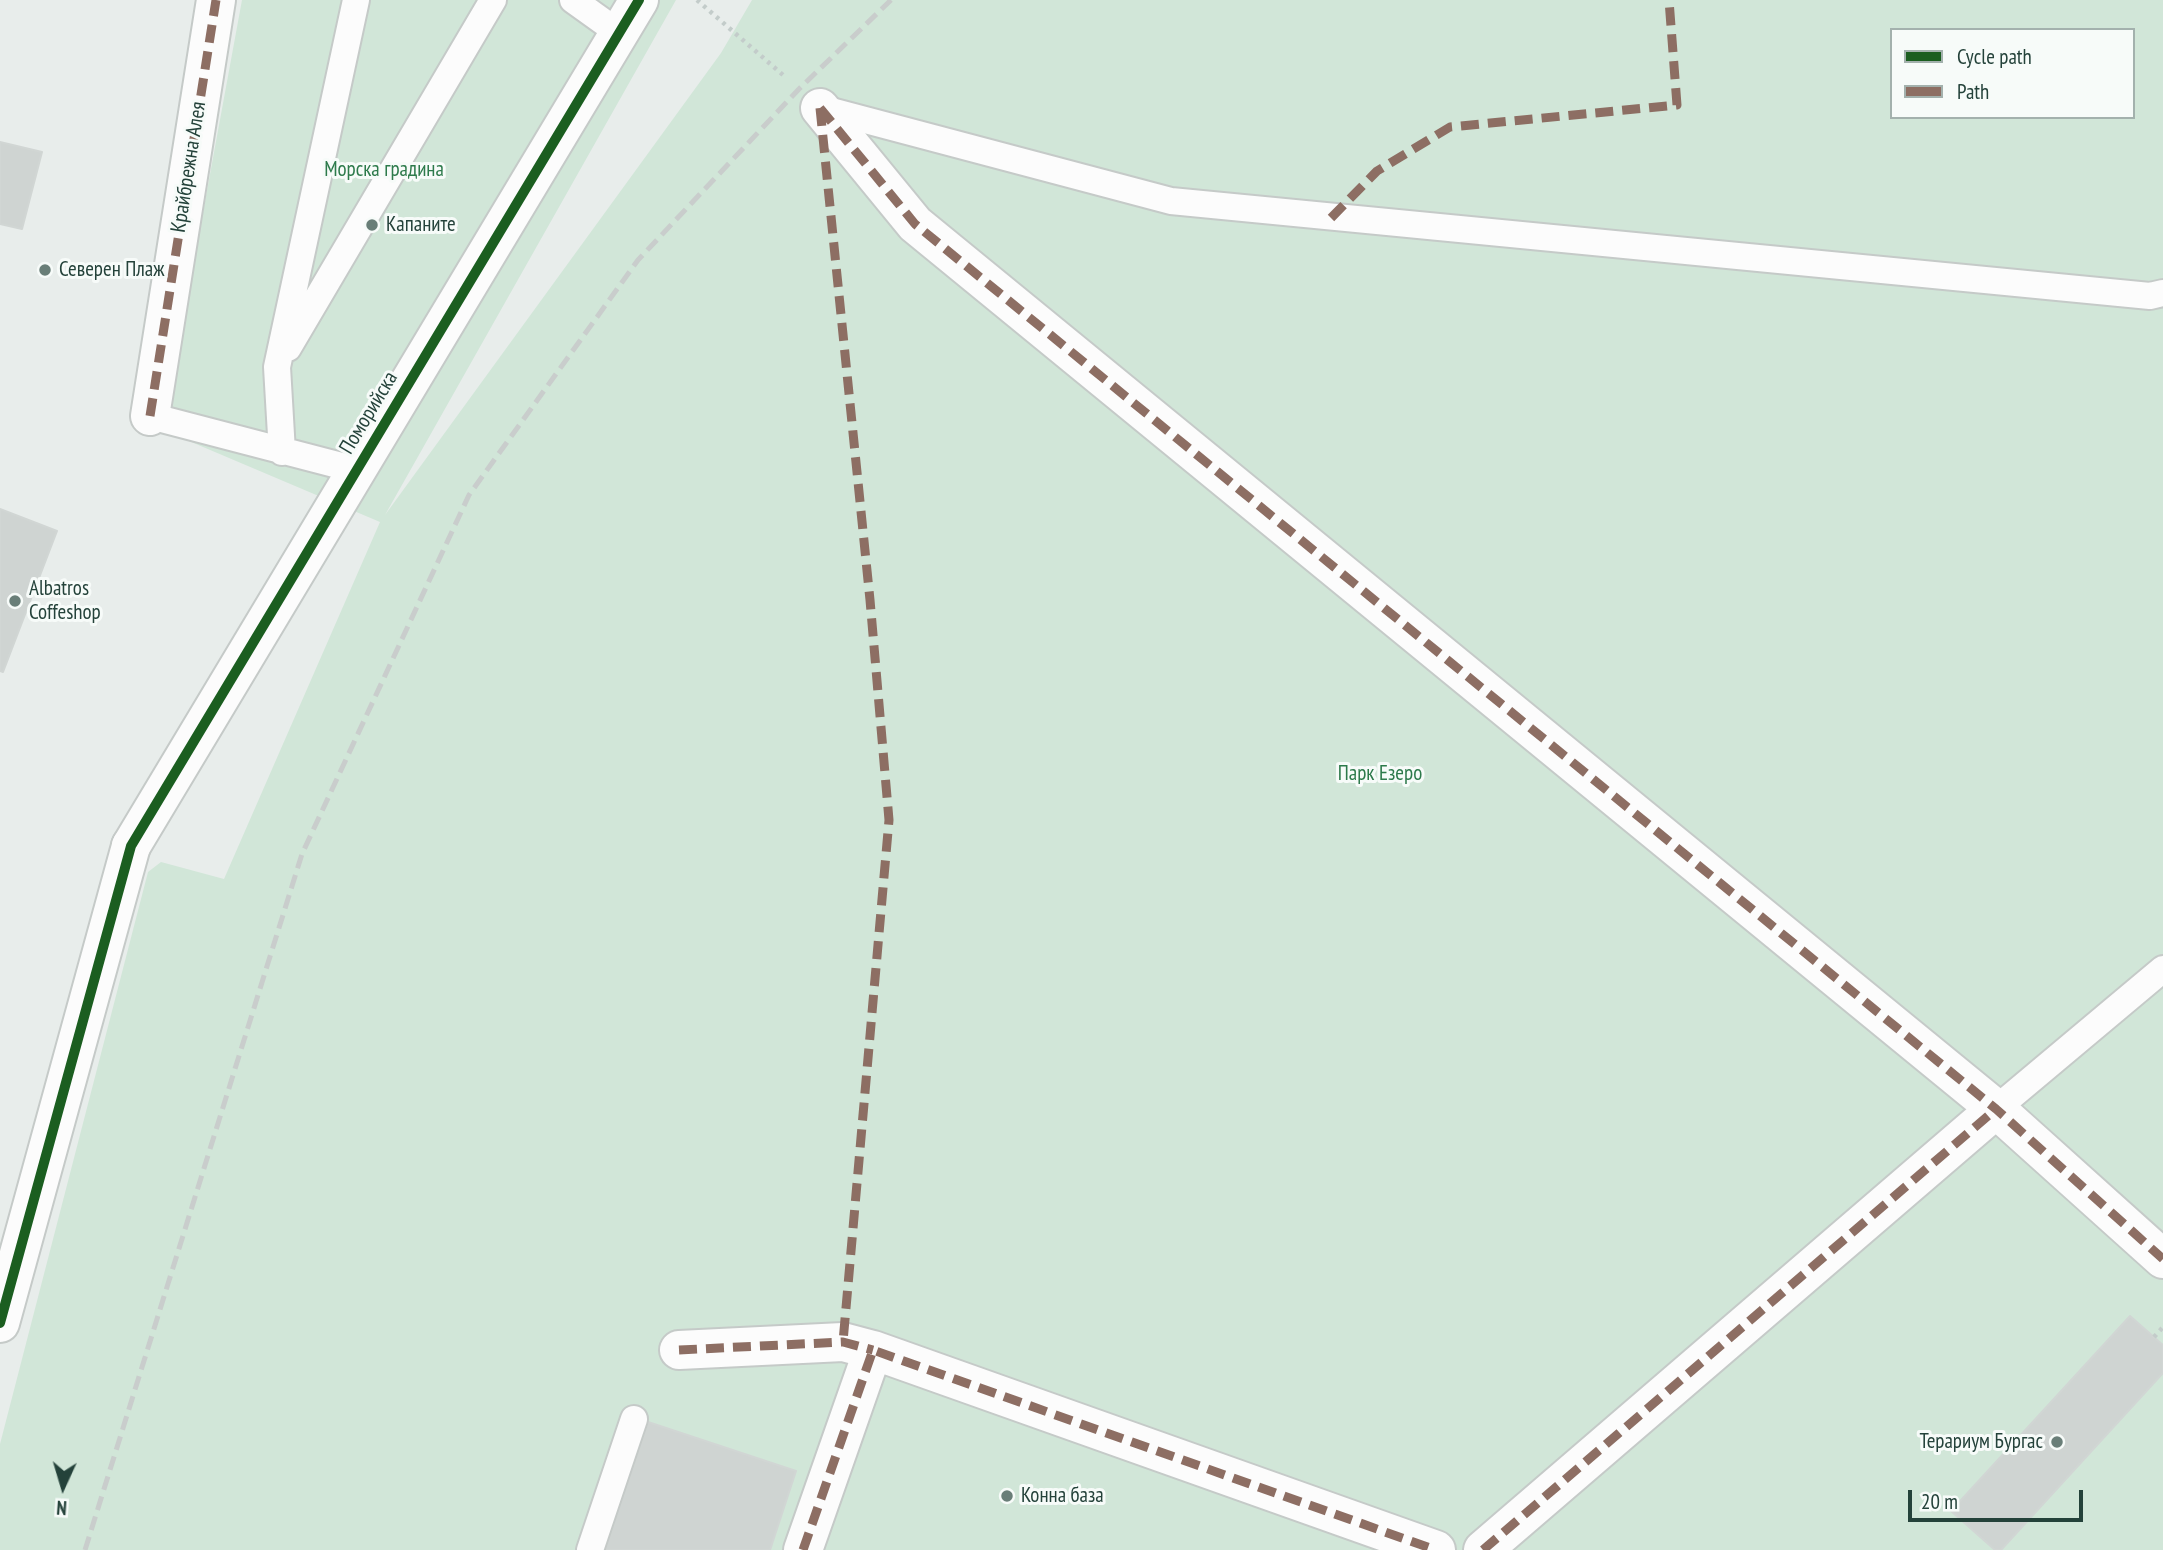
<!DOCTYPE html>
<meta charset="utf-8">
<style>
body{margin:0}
#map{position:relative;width:2163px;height:1550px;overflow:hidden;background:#e8edeb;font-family:"PT Sans Narrow",sans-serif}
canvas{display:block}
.legend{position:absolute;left:1890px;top:28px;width:245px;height:91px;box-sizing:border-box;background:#f7fbf9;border:2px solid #a3b1ad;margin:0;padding:9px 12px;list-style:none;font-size:21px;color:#24423a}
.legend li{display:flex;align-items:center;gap:14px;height:35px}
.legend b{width:35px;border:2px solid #a3b1ad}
.north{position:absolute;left:28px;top:1452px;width:70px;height:70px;-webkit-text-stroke:5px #f7fbf9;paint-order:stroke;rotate:184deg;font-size:19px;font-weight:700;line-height:28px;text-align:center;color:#24423a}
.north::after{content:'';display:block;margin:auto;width:24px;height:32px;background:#24423a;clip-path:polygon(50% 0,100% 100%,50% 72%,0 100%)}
.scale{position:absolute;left:1908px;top:1490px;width:175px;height:32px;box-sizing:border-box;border:4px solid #24423a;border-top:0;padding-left:9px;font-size:21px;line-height:24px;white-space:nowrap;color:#24423a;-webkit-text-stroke:5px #f7fbf9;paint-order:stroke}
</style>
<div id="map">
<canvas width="2163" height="1550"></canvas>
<ul class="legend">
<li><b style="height:9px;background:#1b5e20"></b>Cycle path</li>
<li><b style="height:9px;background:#8d6e63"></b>Path</li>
</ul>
<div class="north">N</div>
<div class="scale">20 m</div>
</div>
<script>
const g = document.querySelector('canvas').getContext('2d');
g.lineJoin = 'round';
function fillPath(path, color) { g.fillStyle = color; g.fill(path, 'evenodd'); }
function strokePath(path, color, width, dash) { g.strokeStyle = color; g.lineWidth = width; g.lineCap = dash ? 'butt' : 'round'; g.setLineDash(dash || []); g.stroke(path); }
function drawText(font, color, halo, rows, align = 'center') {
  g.font = font + ' "PT Sans Narrow",sans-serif'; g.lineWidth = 6; g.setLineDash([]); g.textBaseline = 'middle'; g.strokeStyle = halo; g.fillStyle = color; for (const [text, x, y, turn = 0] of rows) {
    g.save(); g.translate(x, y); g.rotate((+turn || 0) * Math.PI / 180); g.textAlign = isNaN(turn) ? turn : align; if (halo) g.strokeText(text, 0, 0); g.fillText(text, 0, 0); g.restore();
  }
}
fillPath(new Path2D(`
 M242,0h434l-291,515 336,-462 31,-53h1411v1550h-2163v-106l148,-572 13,-10 63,17 156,-357 -217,-92zM1892,30h241v87h-241z`), '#d1e6d8');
const building = new Path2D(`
 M0,142l42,10 -20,77 -22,-5z
 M0,509l57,22 -54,141 -3,-1z
 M2130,1316l33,29v28l-162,177h-6l-44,-39z
 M648,1422l148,49 -26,79h-165z`);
fillPath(building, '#cfd4d2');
strokePath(building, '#d1d6d4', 2);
const service = new Path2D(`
 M573,0l46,33
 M820,108l351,93 979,95 13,-3
 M288,348l205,-348
 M150,416l207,54
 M282,452l-5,-85 79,-367
 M1996,1109l167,-140
 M590,1550l44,-131`);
const pedestrian = new Path2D(`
 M820,108l95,116 1081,885 167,150
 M150,416l66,-416
 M0,1323l131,-477
 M679,1350l164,-8 30,8
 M803,1550l70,-200 563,200
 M1483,1550l513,-441`);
const minor = new Path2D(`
 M131,846l508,-846`);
strokePath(service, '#c5cac8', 30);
strokePath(pedestrian, '#c5cac8', 42);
strokePath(minor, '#c5cac8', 42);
strokePath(new Path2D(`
 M697,0l86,75
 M2154,1337l9,-10`), '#c3ccca', 4.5, [3.5, 5]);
strokePath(service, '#fcfcfc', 26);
strokePath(pedestrian, '#fcfcfc', 38);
strokePath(minor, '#fcfcfc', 38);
strokePath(new Path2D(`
 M85,1550l217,-696 167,-359 169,-235 161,-171 92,-89`), '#c9cdcc', 5, [14, 7]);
strokePath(new Path2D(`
 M820,108l95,116 1081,885 167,150
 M820,108l50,492 19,220 -46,522
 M1331,218l46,-47 73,-44 227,-22 -8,-105
 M150,416l66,-416
 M679,1350l164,-8 30,8
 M803,1550l70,-200 563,200
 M1483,1550l513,-441`), '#8d6e63', 9, [18, 9]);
strokePath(new Path2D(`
 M0,1323l131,-477 508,-846`), '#1b5e20', 10);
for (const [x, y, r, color] of [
 [372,225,7,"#697e78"],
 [45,270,7,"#697e78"],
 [15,601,7,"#697e78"],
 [2057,1442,7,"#697e78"],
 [1007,1496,7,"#697e78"]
]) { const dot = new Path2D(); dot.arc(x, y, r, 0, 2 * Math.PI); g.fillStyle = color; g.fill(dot); strokePath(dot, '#f7fbf9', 2.5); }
drawText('21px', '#24423a', '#f7fbf9', [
 ["Крайбрежна Алея",189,167,-81],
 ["Поморийска",369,413,-59]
]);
drawText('21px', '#2d7a4b', '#f7fbf9', [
 ["Морска градина",384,170],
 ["Парк Езеро",1380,774]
]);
drawText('21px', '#24423a', '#f7fbf9', [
 ["Капаните",386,225],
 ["Северен Плаж",59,270],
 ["Albatros",29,589],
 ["Coffeshop",29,613],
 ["Терариум Бургас",2043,1442,"right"],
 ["Конна база",1021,1496]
], 'left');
</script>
